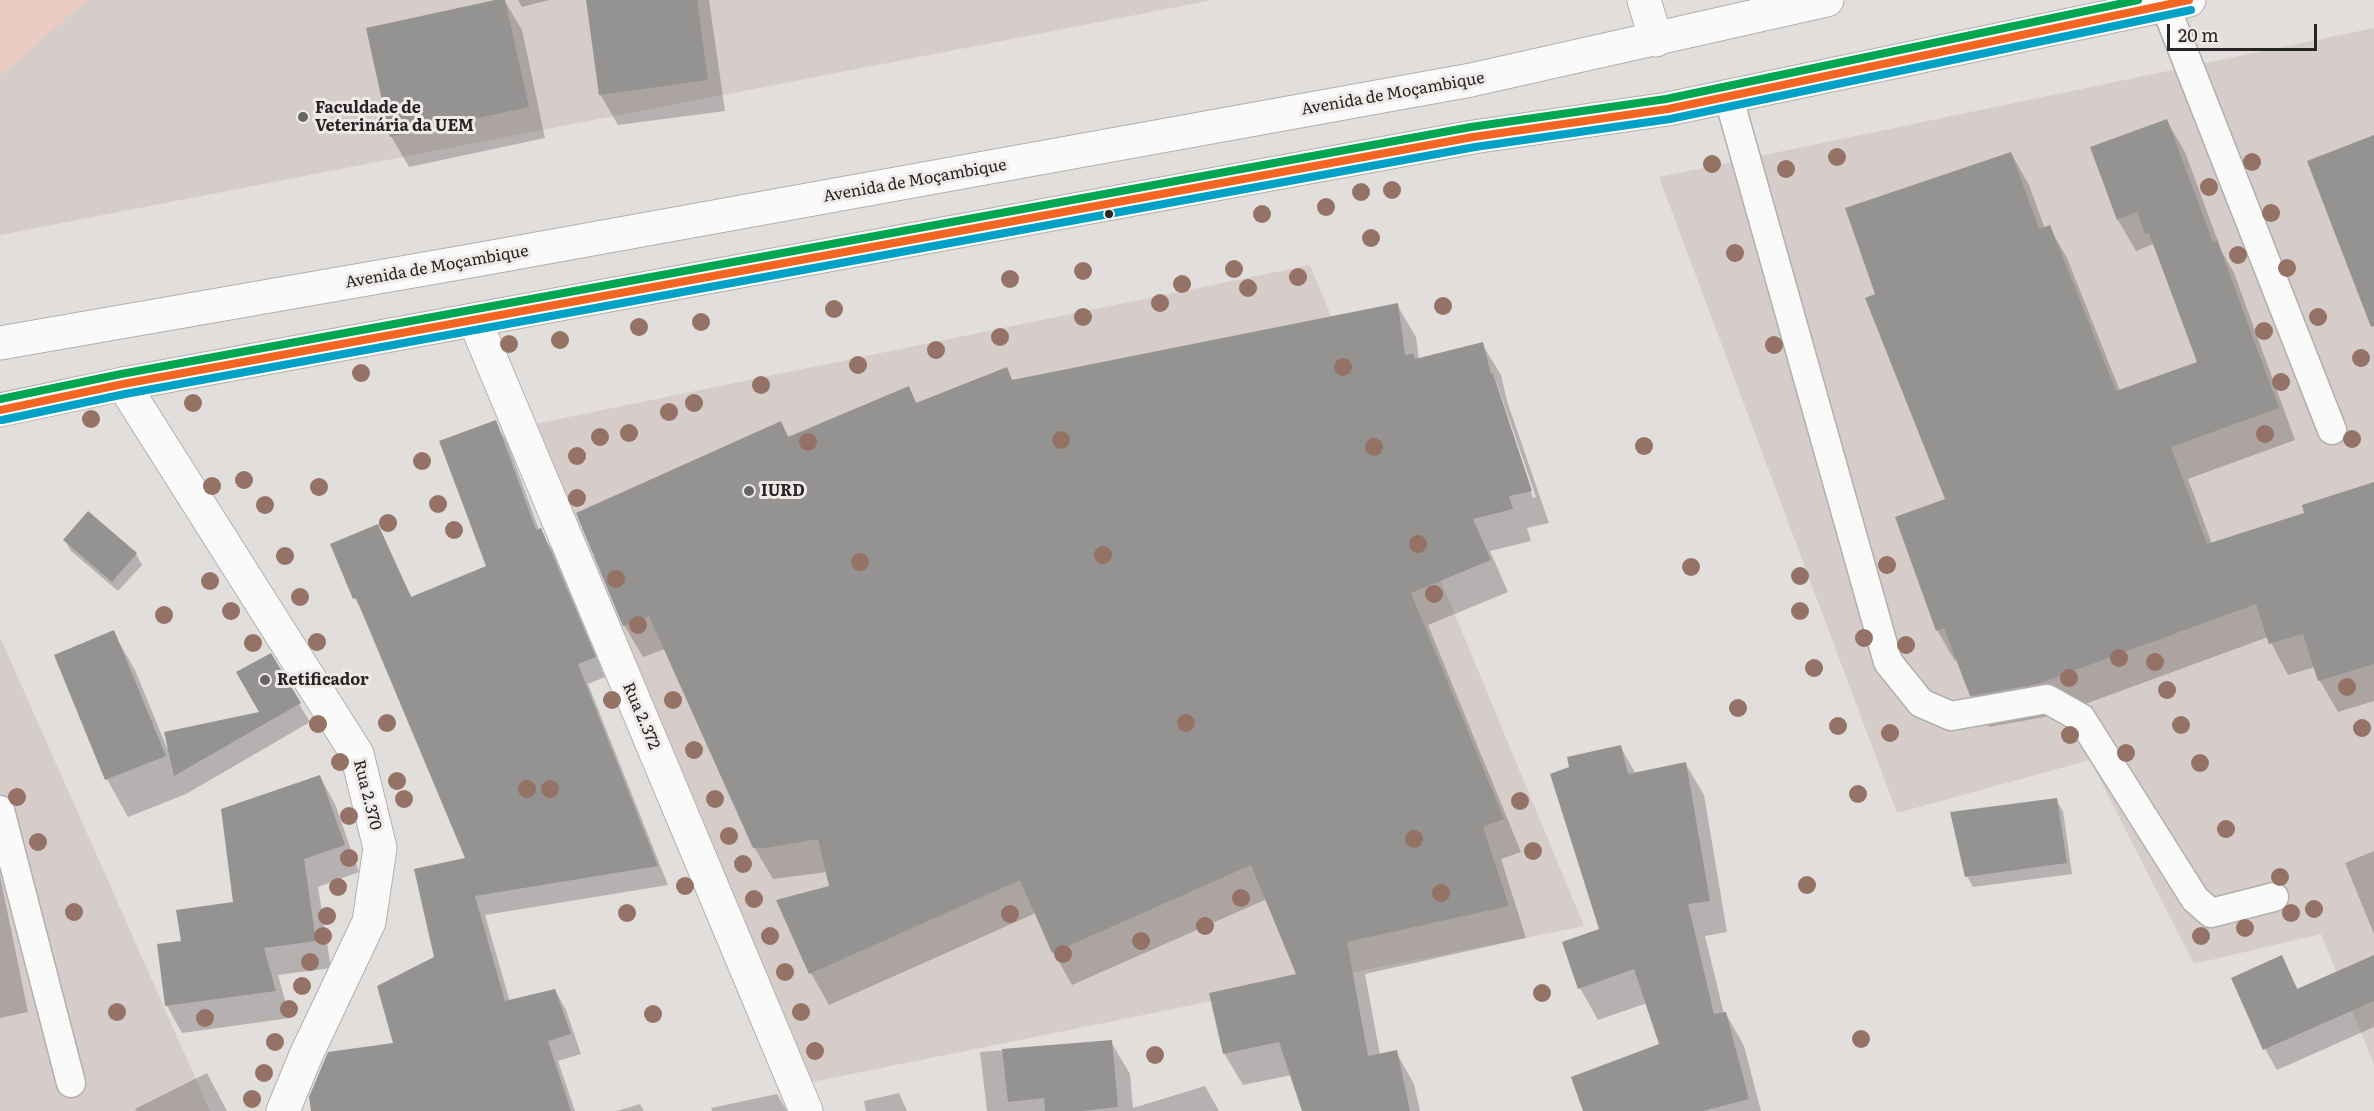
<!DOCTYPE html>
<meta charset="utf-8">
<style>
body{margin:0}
#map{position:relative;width:2374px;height:1111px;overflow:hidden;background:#e1dedc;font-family:Literata,serif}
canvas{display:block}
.scale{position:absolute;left:2167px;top:24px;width:150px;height:27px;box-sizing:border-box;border:3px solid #262424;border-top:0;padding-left:8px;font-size:18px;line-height:21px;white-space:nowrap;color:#262424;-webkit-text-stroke:4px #efeae8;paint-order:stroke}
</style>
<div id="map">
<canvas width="2374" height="1111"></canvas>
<div class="scale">20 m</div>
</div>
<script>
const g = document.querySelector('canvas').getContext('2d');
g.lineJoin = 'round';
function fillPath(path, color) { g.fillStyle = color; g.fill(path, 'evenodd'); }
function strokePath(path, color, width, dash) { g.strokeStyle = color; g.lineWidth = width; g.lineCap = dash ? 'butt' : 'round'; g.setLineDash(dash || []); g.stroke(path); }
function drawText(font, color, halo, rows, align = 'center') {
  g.font = font + ' Literata,serif'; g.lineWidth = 6; g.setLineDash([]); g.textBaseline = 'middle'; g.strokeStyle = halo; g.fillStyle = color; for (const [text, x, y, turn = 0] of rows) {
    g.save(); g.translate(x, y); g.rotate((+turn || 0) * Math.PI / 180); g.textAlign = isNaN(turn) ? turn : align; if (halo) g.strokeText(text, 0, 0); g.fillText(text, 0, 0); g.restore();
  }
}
fillPath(new Path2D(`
 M0,0h1213l-1213,235z
 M2374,28v1037l-53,-131 -127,30 -104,-204 -193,53 -238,-636z
 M1310,265l274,661 -792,160 -277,-658z
 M0,637l210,474h-210z`), '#d6cdca');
fillPath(new Path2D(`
 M0,0h87l-87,76z`), '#ebccc2');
fillPath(new Path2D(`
 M502,0h2l18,30 23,108 -136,29 -18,-31z
 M518,0h31l-27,7z
 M588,0h121l16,111 -107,14 -18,-31z
 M2167,121l18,31 37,100 12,21 61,167 -107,39 24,65 94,-30 68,-30v217l-36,11 -18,-31 -5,-14 -27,8 -20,-38 -213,78 -66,12 -18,-32 -13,-35 -3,1 -18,-31 10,-130 -70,-205 134,-142 18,32 16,44 4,-2 18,31 53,133 78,-28 -40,-108 -5,-11 -17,7 -18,-31 -26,-72z
 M1397,305l19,32 3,23 63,-16 19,31 6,26 42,122 -22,5 4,13 -41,10 18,41 -80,33 93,227 -20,7 25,79 -161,36 15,81 16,-3 18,32 6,27h-116l-12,-36 -49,10 -19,-32 74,-78 -31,-76 -195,86 -18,-32 -18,-40 -207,92 -18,-32 -32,-72 51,-14 -3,-15 -54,7 -19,-32 -89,-198 -22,8 -19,-32 157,-202 8,15 119,-50 9,16 89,-35 7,12zM1494,375l42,122 -3,1 -41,-122z
 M495,422l12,20 32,88 13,19 53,128 -17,7 80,201 -183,30 25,87 45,-12 11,20 15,44 -23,7 17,50h-262l82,-66 40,-87 32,-99 -102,-242 -10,-19 22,-72 35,72 76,-31z
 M65,540l71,14 6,11 -24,26 -47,-40z
 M113,632l22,38 32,78 94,-35 9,-58 40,67 -124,72 -58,23 -21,-38z
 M1620,746l16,28 49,-11 19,32 23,137 -22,4 19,78h2l18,32 17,65h-177l77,-66 -14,-42 -49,17 -18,-32 -16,-45 37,-13z
 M320,777l15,27 24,68 -41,15 13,81 -53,7 12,43 -108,15 -15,-27 -8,-61 24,-3 52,-39z
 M2056,800l7,11 9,63 -99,13 -6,-11z
 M2374,851v83l-29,-71z
 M0,876l28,136 -28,6z
 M2281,957l17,33 76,-33v70l-97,43 -12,-21z
 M1111,1042l19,32 3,34 72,-22 14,25h-232l-7,-59z
 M207,1073l20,38h-91l-1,-2z
 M899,1093l8,18h-41l-2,-10z
 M777,1094l10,17h-75l-1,-3z
 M640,1104l4,7h-27z`), '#0003');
fillPath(new Path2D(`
 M495,0h10l24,107 -139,30 -24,-109z
 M586,0h111l11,80 -109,15z
 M2167,119l46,123 4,-2 62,168 -108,39 36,97 97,-31 -2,-8 72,-23v182l-56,17 -15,-47 -34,10 -13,-40 -219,80 -67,12 -26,-68 -8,3 -41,-114 50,-18 -80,-201 10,-4 -30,-86 166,-56 28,77 11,-4 66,166 81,-29 -48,-129 -4,1 -8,-22 -20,8 -27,-73z
 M2374,135v191l-3,1 -64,-166z
 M1398,303l7,52 8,-2 2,6 68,-17 8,32 2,-1 39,118 -23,5 4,13 -40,10 18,41 -80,33 93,226 -21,8 26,79 -162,36 21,114 29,-6 13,61h-108l-23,-69 -56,12 -14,-61 87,-19 -45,-109 -199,88 -32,-73 -211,94 -33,-74 53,-14 -11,-47 -52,9h-13l-104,-232 -26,10 -47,-113 205,-92 7,16 121,-51 7,17 91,-36 5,13z
 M496,420l40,110 5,-2 55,129 -18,7 80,202 -183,30 30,105 50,-12 16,45 -23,7 23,70h-260l-2,-14 19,-45 65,-9 -16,-57 57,-29 -20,-88 51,-11 -109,-260 -3,1 -23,-55 48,-20 33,73 75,-31 -47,-125z
 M88,511l49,42 -25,29 -49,-42z
 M114,630l52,126 -61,24 -51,-125z
 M271,653l30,50 -127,73 -10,-44 95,-20 -23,-40z
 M1621,745l7,29 58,-12 24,139 -22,3 26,110 12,-2 23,87 -46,12h-120l-12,-34 88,-33 -25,-75 -56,20 -16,-47 37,-13 -49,-155 19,-7 -2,-10z
 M320,775l25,70 -41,14 12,82 -52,7 12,43 -111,15 -8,-62 24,-3 -5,-31 57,-8 -12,-93z
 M2057,798l10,65 -102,14 -15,-65z
 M2282,955l15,34 77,-34v46l-111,49 -32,-72z
 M1112,1040l6,67 -36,4h-37l-1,-13 -36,4 -6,-53z`), '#959392');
const service = new Path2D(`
 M2165,5l167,425
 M1728,95l160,567 33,41 30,13 96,-17 34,19 114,181 16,14 63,-16
 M0,810l71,273`);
const minor = new Path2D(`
 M1644,0l12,40
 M475,321l331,790
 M123,384l234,370 23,94 -11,74 -63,133 -23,56`);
const trunk = new Path2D(`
 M0,343l476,-83 995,-180 356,-80
 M0,410l123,-26 1350,-247 195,-28 521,-109`);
strokePath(service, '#b2b0ae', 31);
strokePath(minor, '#b2b0ae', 35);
strokePath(trunk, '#b2b0ae', 35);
strokePath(service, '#fafafa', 28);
strokePath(minor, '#fafafa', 33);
strokePath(trunk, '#fafafa', 33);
strokePath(new Path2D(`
 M0,410l123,-26 1350,-247 195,-28 521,-109`), '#f26522', 8);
strokePath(new Path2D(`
 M2,420l123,-26 1350,-247 195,-28 521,-109`), '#02a2c6', 8);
strokePath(new Path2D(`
 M0,399l121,-25 1350,-247 195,-28 472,-99`), '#00a651', 8);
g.fillStyle = '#947266';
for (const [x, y] of [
 [1837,157],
 [2252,162],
 [1712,164],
 [1786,169],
 [2209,187],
 [1392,190],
 [1361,192],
 [1326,207],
 [2271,213],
 [1262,214],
 [1371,238],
 [1735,253],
 [2238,255],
 [2287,268],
 [1234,269],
 [1083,271],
 [1298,277],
 [1010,279],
 [1182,284],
 [1248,288],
 [1160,303],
 [1443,306],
 [834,309],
 [1083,317],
 [2318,317],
 [701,322],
 [639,327],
 [2264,331],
 [1000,337],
 [560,340],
 [509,344],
 [1774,345],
 [936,350],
 [2361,358],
 [858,365],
 [1343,367],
 [361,373],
 [2281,382],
 [761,385],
 [193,403],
 [694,403],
 [669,412],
 [91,419],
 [629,433],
 [2265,434],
 [600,437],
 [2352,439],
 [1061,440],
 [808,442],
 [1644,446],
 [1374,447],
 [577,456],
 [422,461],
 [244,480],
 [212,486],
 [319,487],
 [577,498],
 [438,504],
 [265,505],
 [388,523],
 [454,530],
 [1418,544],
 [1103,555],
 [285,556],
 [860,562],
 [1887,565],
 [1691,567],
 [1800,576],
 [616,579],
 [210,581],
 [1434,594],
 [300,597],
 [231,611],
 [1800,611],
 [164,615],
 [638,625],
 [1864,638],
 [317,642],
 [253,643],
 [1906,645],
 [2119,658],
 [2155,662],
 [1814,668],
 [2069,678],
 [2347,687],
 [2167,690],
 [612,700],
 [673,700],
 [1738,708],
 [387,723],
 [1186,723],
 [318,724],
 [2181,725],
 [1838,726],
 [2362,728],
 [1890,733],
 [2070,735],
 [694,750],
 [2126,753],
 [340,762],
 [2200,763],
 [397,781],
 [527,789],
 [550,789],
 [1858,794],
 [17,797],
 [404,799],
 [715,799],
 [1520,801],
 [349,816],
 [2226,829],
 [729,836],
 [1414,839],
 [38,842],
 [1533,851],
 [349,858],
 [743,864],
 [2280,877],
 [1807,885],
 [685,886],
 [338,887],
 [1441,893],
 [1241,898],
 [754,899],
 [2314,909],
 [74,912],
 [627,913],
 [2291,913],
 [1010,914],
 [327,916],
 [1205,926],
 [2245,928],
 [323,936],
 [770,936],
 [2201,936],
 [1141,941],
 [1063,954],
 [310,962],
 [785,972],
 [302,986],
 [1542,993],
 [289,1009],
 [117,1012],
 [801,1012],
 [653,1014],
 [205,1018],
 [1861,1039],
 [275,1042],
 [815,1051],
 [1155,1055],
 [264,1073],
 [252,1099]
]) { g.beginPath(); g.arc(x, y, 9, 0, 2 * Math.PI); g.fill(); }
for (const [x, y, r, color] of [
 [303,117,6,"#676564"],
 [1109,214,5,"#262424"],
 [749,491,6,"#676564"],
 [265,680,6,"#676564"]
]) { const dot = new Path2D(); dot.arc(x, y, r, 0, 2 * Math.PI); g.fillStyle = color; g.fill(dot); strokePath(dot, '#efeae8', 2); }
drawText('16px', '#262424', '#efeae8', [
 ["Avenida de Moçambique",1393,94,-10],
 ["Avenida de Moçambique",915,181,-10],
 ["Avenida de Moçambique",437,267,-10],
 ["Rua 2.372",641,716,67],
 ["Rua 2.370",367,795,76]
]);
drawText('bold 16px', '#262424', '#efeae8', [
 ["Faculdade de",315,108],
 ["Veterinária da UEM",315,126],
 ["IURD",761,491],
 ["Retificador",277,680]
], 'left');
</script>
